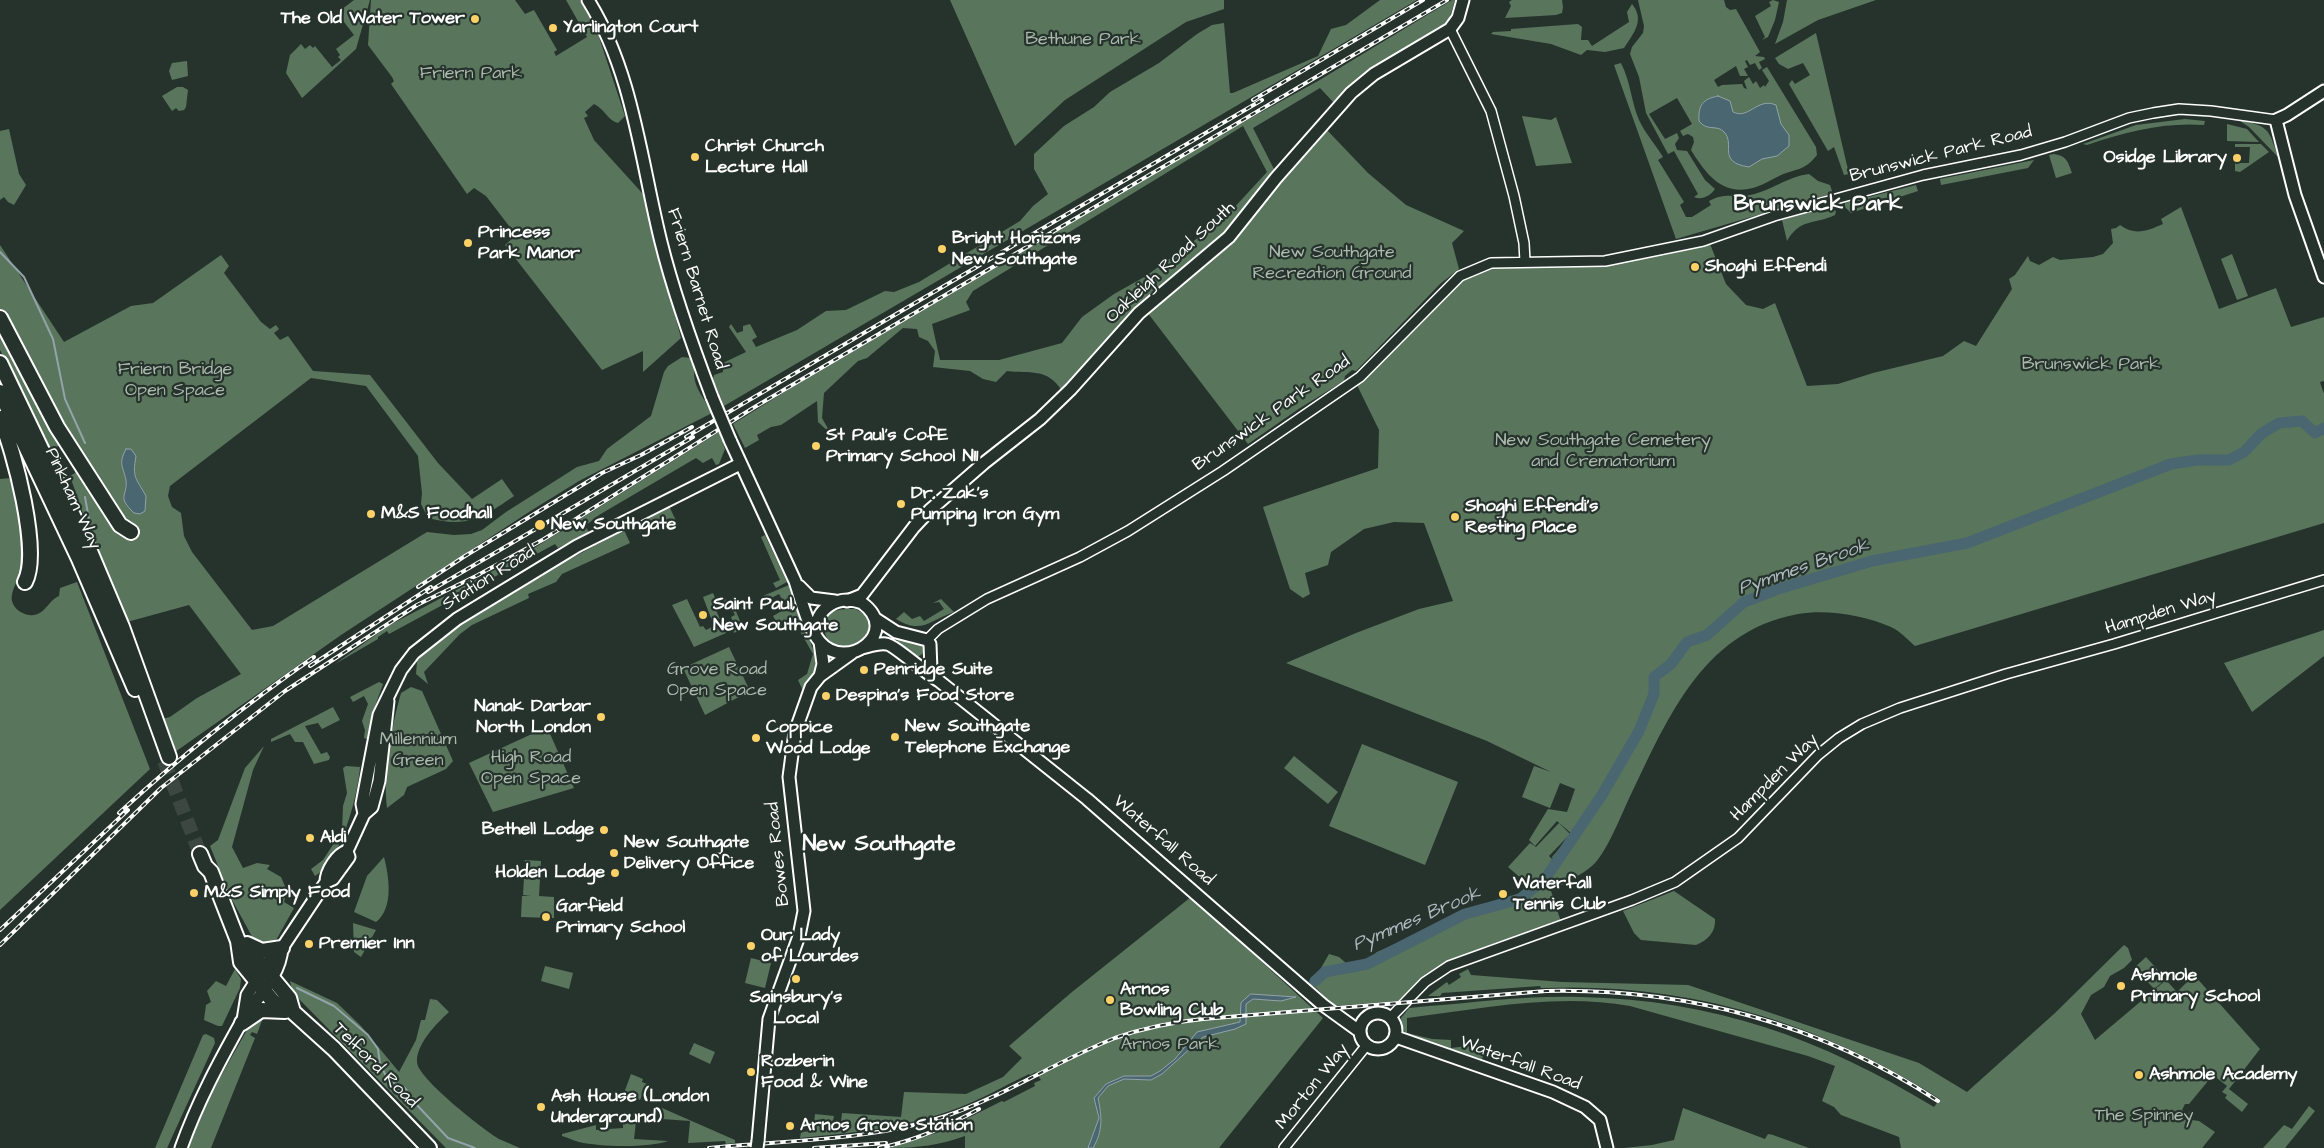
<!DOCTYPE html>
<meta charset="utf-8">
<style>
body{margin:0}
canvas{display:block;background:#26332d}
</style>
<canvas width="2324" height="1148"></canvas>
<script>
const g = document.querySelector('canvas').getContext('2d');
g.lineJoin = 'round';
function fillPath(path, color) { g.fillStyle = color; g.fill(path, 'evenodd'); }
function strokePath(path, color, width, dash) { g.strokeStyle = color; g.lineWidth = width; g.lineCap = dash ? 'butt' : 'round'; g.setLineDash(dash || []); g.stroke(path); }
function drawText(font, color, halo, rows, align = 'center') {
  g.font = font + ' "Architects Daughter",sans-serif'; g.lineWidth = 4.5; g.setLineDash([]); g.textBaseline = 'middle'; g.strokeStyle = halo; g.fillStyle = color; for (const [text, x, y, turn = 0] of rows) {
    g.save(); g.translate(x, y); g.rotate((+turn || 0) * Math.PI / 180); g.textAlign = isNaN(turn) ? turn : align; if (halo) g.strokeText(text, 0, 0); g.fillText(text, 0, 0); g.restore();
  }
}
fillPath(new Path2D(`
 M354,0h16l-14,49 -54,49 -16,-25 4,-18 11,-11 4,5 5,-4 3,3 2,-2 17,21 9,-7 -3,-3 2,-2 -4,-6 18,-14 -17,-22z
 M371,0h144l10,14 9,-4 23,40 -3,2 2,4 31,-19 -21,-37h14l17,31 28,85 -7,7c-10,-2 -14,-15 -24,-19l-9,8 3,4 -4,2 10,22 49,54 38,144 -38,34v-21l-41,19 -97,-125 11,-10 -30,-39 -12,-8 -7,6 -76,-110 3,-3 -2,-4 -24,-32z
 M950,0h274v9l-38,13 -121,78 -50,46z
 M1380,0h37l-693,406 -11,-27 1,-4 9,-3v-9l23,-11 -17,-25 2,-3 6,9 6,-2v-5l7,-2 7,13 -5,3 4,7 41,-17 29,-19 20,-1 39,-19 9,1 25,-10 101,-61 13,-15 15,-12 -14,-25v-15l30,-28 30,-19 16,-15 49,-29 38,-29 15,-9 12,-2 6,70h3l85,-37 13,-27 15,-4z
 M1452,0h3l-6,20 -13,12 -101,72 -15,-16 -67,40 22,43 -53,69 -74,58 -86,93c-15,-24 -32,-17 -55,-20l-11,11 -13,-3 -13,-8 -37,-4 2,-16 -7,-10 -9,-4 -2,-8 -14,-1 -36,30 -9,3 -34,32 -2,25 9,16 -13,-12 -1,-21 -36,24 -10,2 -14,8 2,5 -14,8 -12,-24 74,-46 420,-247 91,-50zM1243,126l24,46 -35,38 -37,30 -49,36 -32,18 -32,23 -20,26 -63,17h-59l-8,-36 38,-14 -4,-8 7,-11z
 M1512,0h50l1,7 -1,6 -6,2 -51,3 6,-12 -2,-4z
 M1638,0h86l2,7 4,3 6,-1 24,43 -5,4 9,1 1,2 -6,3 3,6 -3,2 -4,-7 -5,2 -3,-5 -2,1 3,6 -4,2 4,7h-8l-4,-10 -22,14 4,7 4,-2 20,-1 2,4 3,1 -3,-8 5,-4 4,7 3,-3 4,7 4,-3 1,2 4,-6 -7,-11 5,-3 49,80 1,8c-13,16 -19,13 -36,20 -9,4 -16,9 -25,12 -33,11 -50,-13 -65,-37l3,-8 -1,-5 -5,-3 -5,2 -3,-5 12,-7 -15,-26 -28,16 16,25 12,-6 2,5 -4,6 2,6 10,1 18,29 10,9c-4,6 -13,12 -21,8l4,-3 -24,-43 -6,3 -22,-41 -7,-36 -9,-23 2,-7 11,-14 1,-7z
 M1773,0l6,2 -4,18 -7,17 -6,3 3,-3 -10,-21 16,-10 -2,-4z
 M1787,0h89l-58,20 -43,24 8,-22z
 M1632,4c13,16 2,29 -8,44l-19,4 -18,-2 -6,5 -30,-11 -60,-10 2,-2 18,-1v-2l67,-5 4,3 -1,13h7l4,6 37,-24 -2,-10z
 M1816,33l33,141 -5,1 -10,-28 -6,4 -39,-67 3,-4 3,4 15,-9 -7,-12 -15,6 -9,-5 -4,-6z
 M187,61l1,15 -16,4 -3,-9 3,-8z
 M1621,63c10,20 10,38 18,57 6,13 16,24 24,37l-5,3 26,42 -4,3 6,12h6l19,-12 -2,-4c17,-9 24,-3 41,-6 21,-4 36,-18 59,-21l9,7 12,4 2,6 -2,3 -154,45 -62,-174z
 M177,87h6l5,3 -2,17 -2,3 -5,1 -3,-3 -4,3 -10,-15z
 M1522,116l29,4 5,-3 16,46 -36,3z
 M2185,119l20,2 -1,4c-40,-3 -79,7 -117,20l-4,-1 53,-19z
 M2237,119c31,8 31,7 41,38l-29,-30z
 M2227,124l20,5 12,13 -32,-1z
 M9,129l10,45 7,11 -12,20 -6,-3 -4,-5 -4,3v-69z
 M1326,129l42,44 38,32 58,26 -12,12 7,26 -19,15 -84,87 -4,-1 -7,6 -1,5 -44,27 -52,36 -101,-132 90,-79z
 M2235,144h26l8,8 -29,20 -5,-1v-8h14l1,-16h-15z
 M2054,154c13,2 14,8 18,19l-16,5 -7,-23z
 M2034,160l-6,8 -87,17 -1,-6z
 M1916,185l2,6 -67,22 -6,-6v-4z
 M1827,207l9,4 -1,4c-21,10 -35,3 -48,26l-5,-21z
 M2181,207l38,102 57,-21 15,39 33,-10v64l-4,1 4,12v129l-409,123c-7,-6 -15,-15 -24,-19 -28,-12 -64,-18 -93,-13 -99,18 -133,111 -172,191 -7,16 -21,49 -33,60 -11,10 -29,18 -42,26l10,31c-61,20 -116,32 -163,79l-64,5 -25,-25 12,-13 8,-14 10,3 15,13 23,-18 91,-40 63,-23 25,-27 -4,-5 20,-23 -15,-13 -22,25 -6,-6 19,-31 19,3 8,-23 -15,-6 -10,25 -28,-11 12,-31 17,6 -64,-31 -201,-78 70,-30 63,-24 34,-8 -29,-78 -30,-1 -30,7 -33,23 -3,13 -23,8 5,21 -7,4 -13,-9 -27,-82 115,-39 1,-38 -24,-49 105,-104 31,-14 114,-2 103,-22 18,45 20,21 17,4 12,-6 32,83 31,-2 35,-11 70,-17 21,-15 12,5 36,-57 -3,-10 6,-4 13,-19 2,5 9,4 14,-8 7,3 33,-3 10,-3 10,-11 -2,-14 5,-1 4,-3c15,11 27,6 43,-1l-2,-5z
 M0,245l64,97 67,-36 22,-3 68,-48 8,11 -5,7 37,49 9,7 6,-4 3,4 -5,4 6,7 8,-4 25,35 57,4 68,88 34,36 30,-20 12,17c-32,22 -46,32 -86,22l-7,-14 1,-11 -4,-37 -52,-70 -55,-8 -141,108 -2,10 4,11 9,6 3,23 8,16 60,78 21,-4 154,-94 27,3 17,-1 11,-4 24,-18 71,-45 22,-6 8,-12 44,-33 13,-44 4,-6 14,-9 9,1c5,11 2,14 4,23 2,10 12,22 17,32l-133,68 -47,29 -191,125 -166,117 -13,-33 8,-2 27,-19 44,-24 -52,-69 -62,17 -38,-91 -19,-55 18,-11 -55,-89 -33,-67z
 M2232,254l16,42 -11,4 -16,-41z
 M0,330l55,101 4,15 -9,3 -50,-99z
 M719,432l6,17 -6,15 -3,1 -4,-7 -9,5 -7,-5 -97,57 -14,11 4,6 -31,16 -3,-4 -166,90 -2,-3 -9,6v2l-43,25 53,-38 135,-71z
 M12,478c4,21 14,63 12,83 -2,14 -14,28 -12,40 2,8 10,13 17,14 16,2 18,-14 30,-19l1,-8 17,-6 73,187 -150,141v-431z
 M669,506l9,19 -3,2 -5,-9 -30,14 -3,-7 1,-4z
 M624,530l6,13 -68,31 -6,8 -28,12 1,4 -57,27 -12,9 -36,38 4,12 -12,-10 1,-12 5,-9 45,-35 66,-39z
 M765,535l22,47 -11,6 -3,-5 7,-3 -19,-43z
 M789,585l27,72 -2,16 -11,18 -5,-11 9,-6 6,-20 -20,-35 -20,12 3,-10 -3,-5 14,-8 -8,-14 -17,9 -1,-2 2,-5z
 M713,593l4,9 7,-3 8,3 11,26 -9,5 -1,-3 3,-2 -5,-11 4,-2 -6,-11 -13,6 10,23 -32,14 -22,-42 15,-6 13,28 3,-1 3,4 8,-4 -11,-29z
 M941,599l13,13c-24,8 -32,23 -58,7l8,-7 8,7 8,-3 4,5 20,-12 -5,-7 -6,1z
 M855,609c37,16 -3,53 -25,32 -4,-3 -6,-9 -6,-14 -3,-18 18,-18 31,-18z
 M2324,630v26l-72,56 -28,-49z
 M899,638c10,2 22,1 26,12 -8,15 -21,1 -30,-6z
 M729,647l21,44 -45,24 -22,-47z
 M379,682l4,2 -9,25 -7,30 -3,-1 1,-8 -3,-9 6,-17 -4,-8 -11,6 -3,-5z
 M411,687l11,4 31,70 -7,8 -39,18 -3,8 -17,13c-4,-37 4,-79 14,-115z
 M333,707l7,13 -18,9 -4,-6 -13,3 16,28 6,-2 3,5 -1,3 -15,4 -11,-22h-8l-5,-8 -19,8v-3z
 M547,727l27,61 -81,24 -24,-49z
 M1362,744l96,38 -33,83 -96,-39z
 M264,746l-11,24 -21,77 11,21 14,-5 13,2 -3,4 14,8 6,14 -3,11 10,6 -19,34h-20l-24,-44 -21,-52 8,-6 27,-72z
 M1294,756l44,36 -10,12 -44,-36z
 M346,766l14,1c-2,28 -19,95 -45,109l-4,-7 12,-9 19,-29 1,-25 4,-13 -4,-25z
 M1559,823l11,11 -21,22 5,5 -23,26 -23,-20 22,-24 6,4z
 M384,857c5,19 10,51 -8,65l-22,-10 13,-36z
 M525,860l16,1 -2,35 15,1v21l-33,-1 1,-21h9l-8,-1z
 M1674,891l41,28c1,13 -7,21 -19,26l-55,-5 -7,-7 -11,-22z
 M1191,897l132,121 -104,130h-254v-12c-24,9 -49,12 -75,12l52,-17 60,-30 2,1 31,-16 -1,-3 7,-3 -5,-8 -6,3 -1,-1c-27,13 -50,27 -79,37 -49,17 -98,22 -150,27l1,-6 11,-1 -1,-7h3l1,-10 19,2 -1,5 8,1 1,-9 59,4 3,-25 62,2 37,-17 19,-19 -13,-12 63,-54z
 M353,923l23,7 -15,27 -7,-5z
 M2124,945l4,3 4,12 -8,8 -14,8 -6,11 -13,8 -10,19 14,26 71,-60 11,12 17,-17 66,74 -31,40 19,15 -6,8 -17,-14 2,-3 -5,-3 5,-6 -14,-11 -24,29h-4l-3,6 6,4 2,-3 2,9 7,1 16,11 -13,16h-301l-2,-11 -58,-22 -7,-8 -12,-6 13,-35 -27,-10 -178,-50c-74,-13 -149,3 -223,12v15l25,6 19,1v8l33,-4 3,2 -5,13 -72,-22c-7,-5 -8,-10 -9,-19l8,-10 20,-2c50,-4 101,-11 152,-9 134,3 239,41 353,110l6,-8c-122,-78 -254,-117 -399,-111l-1,-2 -98,7 -2,3h-12l19,-14 2,3 12,-8 -2,-3 9,-5 3,6 91,7 126,3 231,78 48,29 88,-79z
 M2146,957l20,22 -12,10 -19,-22z
 M751,958l20,5 -6,25 -20,-5z
 M545,966l28,7 -4,16 -28,-8z
 M235,969l6,10 -1,9 -18,38h-4l-14,-6 2,-15 5,-3 -4,-11 9,-10 10,5z
 M290,981l47,22 24,23 38,46 17,-32 5,-20h4l5,-21 7,1 12,12c-12,11 -33,32 -32,50 0,16 67,68 82,77 7,3 14,6 21,9h-74l-153,-155z
 M264,1015l-7,19 -5,-2 -2,3 5,3 -44,110h-26l16,-37 50,-88z
 M206,1034l8,4 1,5 -48,105h-12l48,-113z
 M694,1043l21,9 -5,12 -21,-10z
 M631,1074l12,5 -1,3 5,2 -7,16 -16,-7z
 M2309,1106l6,5 -30,37h-22l21,-23 8,4z
 M662,1108l73,32v3l-9,1 -1,-3 -37,2 2,-22 -28,-2z
 M1683,1108l82,31 3,-5 5,1 36,13h-185l28,-3 22,-5z
 M636,1122l-2,17 34,2c-19,7 -67,6 -89,1 -7,-2 -10,-4 -17,-6v-2l34,-9v5l27,-2v-5z`), '#59755c');
const water = new Path2D(`
 M1718,96l12,5 3,11c16,8 24,-15 43,-7l5,19 8,11v11l-12,10 -15,3 -13,8c-33,-5 -13,-23 -25,-35 -7,-8 -17,0 -25,-11 -1,-16 4,-22 19,-25z
 M126,449h5l5,7c-4,22 0,22 10,40l-1,15 -5,3 -6,-1c-18,-17 -6,-17 -8,-33 -3,-14 -8,-16 0,-31z
 M1251,994l45,3 -15,4 -28,-2 -7,5v20l-11,5 -32,8 -41,37 -11,6 -27,-1 -16,7 -10,12c4,19 5,33 -5,50h-5l11,-30 -5,-20 12,-14 18,-8h27l9,-5 15,-12 22,-27 43,-10 1,-19z`);
fillPath(water, '#4a6670');
strokePath(water, '#92a3a9', 1);
strokePath(new Path2D(`
 M0,252l24,25 29,62 12,60 20,44
 M85,497l6,34
 M297,988l37,18 34,29 10,14 2,15 8,16 17,8 10,15 33,35 27,10`), '#92a3a9', 2);
strokePath(new Path2D(`
 M1315,981l10,-9 42,-8 98,-50 55,-15 25,-20 57,-84 37,-64 15,-37v-17l17,-13 16,-22 20,-7 37,-33 34,-13 94,-28 95,-18 204,-79 26,-4h32l15,-8 17,-18 18,-11 23,-2 13,12 9,-5`), '#4a6670', 11);
strokePath(new Path2D(`
 M164,761l36,93`), '#3c4742', 14, [14, 7]);
const minor = new Path2D(`
 M1450,29l41,82 23,85 10,47 1,19
 M927,640l11,-11 49,-30 93,-42 48,-26 95,-60 137,-94 100,-101 31,-13 114,-2 98,-20 71,-25 149,-41 98,-20 44,-13 64,-24 24,-5 26,-4 32,2 65,9
 M1390,1018l35,-36 24,-16 183,-66 43,-18 63,-44 80,-83 21,-17 23,-14 38,-16 106,-34 108,-30 210,-64
 M1284,1148l82,-102`);
const major = new Path2D(`
 M588,0c45,72 53,162 73,242 13,53 32,105 51,155
 M2324,91l-37,24 -11,5 19,75 29,82
 M730,440l65,141c6,18 13,47 25,61 27,31 82,-10 42,-39 -23,-9 -46,4 -47,30
 M799,586l12,12 24,3
 M847,601l15,-6 52,-68 16,-17 54,-47 56,-44 31,-30 68,-76 90,-76 47,-59 75,-85 23,-19 76,-45 8,-11 5,-18
 M876,619l20,13 31,8 3,4 1,26 7,10
 M820,642l3,22 -3,12
 M862,648c8,-2 16,-5 24,-4 7,0 42,31 53,37l148,118 236,206 36,26
 M364,814l-2,-10 17,-89 22,-45 13,-17 43,-34 120,-73 163,-82
 M326,882c0,-11 11,-28 21,-31
 M1360 1031a18 18 0 1 1 36 0a18 18 0 1 1-36 0Z
 M243,1020l4,-25 25,-39 10,-8 44,-66 7,-3 16,-22 -2,-6 17,-37 8,-7 7,-26 9,-80
 M1396,1037l157,55 32,15 15,13 7,28
 M758,1141l11,-122 30,-83 5,-25 -15,-134 6,-45 16,-45 9,-11 32,-23
 M181,1148c16,-45 38,-86 61,-127 14,-23 38,-44 40,-73`);
const highway = new Path2D(`
 M0,318l57,109 63,98 11,7
 M0,363l89,186 33,78 47,130
 M0,392l79,167 56,130
 M0,418c14,32 41,134 25,164
 M200,854l5,12 6,6 27,69 3,21 30,37 12,12
 M238,941l15,14 36,43 4,14 41,37 95,99
 M247,944l15,7 20,-3
 M242,1023l19,-13 24,1`);
strokePath(minor, '#fff', 12);
strokePath(major, '#fff', 15);
strokePath(highway, '#fff', 18);
strokePath(minor, '#26332d', 9);
strokePath(major, '#26332d', 11);
strokePath(highway, '#26332d', 14);
const rail = new Path2D(`
 M1253,100l170,-100
 M686,437l576,-337
 M418,587l47,-31 137,-83 39,-18 51,-28
 M428,592l265,-155
 M310,666l121,-79
 M119,813c61,-56 127,-109 195,-156
 M0,930l128,-120
 M0,945l161,-157 124,-97 132,-86 61,-30 66,-36 209,-131 694,-408
 M709,1148c79,-8 161,-7 237,-32 58,-20 111,-55 169,-78 28,-10 59,-16 88,-19l343,-28c140,-3 275,33 392,110
 M814,1148l72,-5
 M879,1148c35,-7 69,-22 100,-39`);
strokePath(rail, '#fff', 4);
strokePath(rail, '#26332d', 2, [5.5]);
const majorBridge = new Path2D(`
 M712,397l18,43
 M757,1148l1,-7`);
strokePath(majorBridge, '#fff', 15, []);
strokePath(majorBridge, '#26332d', 11);
for (const [x, y, r, color] of [
 [475,19,5,"#ffd166"],
 [553,28,5,"#ffd166"],
 [695,157,5,"#ffd166"],
 [2237,158,5,"#ffd166"],
 [468,243,5,"#ffd166"],
 [942,249,5,"#ffd166"],
 [1695,267,5,"#ffd166"],
 [816,446,5,"#ffd166"],
 [901,504,5,"#ffd166"],
 [371,514,5,"#ffd166"],
 [1455,517,5,"#ffd166"],
 [540,525,6,"#ffd166"],
 [703,615,5,"#ffd166"],
 [864,670,5,"#ffd166"],
 [826,696,5,"#ffd166"],
 [601,717,5,"#ffd166"],
 [895,737,5,"#ffd166"],
 [756,738,5,"#ffd166"],
 [604,830,5,"#ffd166"],
 [310,838,5,"#ffd166"],
 [614,853,5,"#ffd166"],
 [615,873,5,"#ffd166"],
 [194,893,5,"#ffd166"],
 [1503,894,5,"#ffd166"],
 [546,917,5,"#ffd166"],
 [309,944,5,"#ffd166"],
 [751,946,5,"#ffd166"],
 [796,979,5,"#ffd166"],
 [2121,986,5,"#ffd166"],
 [1110,1000,5,"#ffd166"],
 [751,1072,5,"#ffd166"],
 [2139,1075,5,"#ffd166"],
 [541,1107,5,"#ffd166"],
 [790,1126,5,"#ffd166"]
]) { const dot = new Path2D(); dot.arc(x, y, r, 0, 2 * Math.PI); g.fillStyle = color; g.fill(dot); strokePath(dot, '#26332d', 2); }
drawText('bold 18px', '#fff', '#26332d', [
 ["The Old Water Tower",465,19,"right"],
 ["Yarlington Court",563,28],
 ["Christ Church",705,147],
 ["Lecture Hall",705,168],
 ["Osidge Library",2227,158,"right"],
 ["Princess",478,233],
 ["Park Manor",478,254],
 ["Bright Horizons",952,239],
 ["New Southgate",952,260],
 ["Shoghi Effendi",1705,267],
 ["St Paul's CofE",826,436],
 ["Primary School N11",826,457],
 ["Dr. Zak's",911,494],
 ["Pumping Iron Gym",911,515],
 ["Shoghi Effendi’s",1465,507],
 ["Resting Place",1465,528],
 ["M&S Foodhall",381,514],
 ["New Southgate",551,525],
 ["Saint Paul,",713,605],
 ["New Southgate",713,626],
 ["Penridge Suite",874,670],
 ["Despina's Food Store",836,696],
 ["Nanak Darbar",591,707,"right"],
 ["North London",591,728,"right"],
 ["New Southgate",905,727],
 ["Telephone Exchange",905,748],
 ["Coppice",766,728],
 ["Wood Lodge",766,749],
 ["Bethell Lodge",594,830,"right"],
 ["Aldi",320,838],
 ["New Southgate",624,843],
 ["Delivery Office",624,864],
 ["Holden Lodge",605,873,"right"],
 ["Waterfall",1513,884],
 ["Tennis Club",1513,905],
 ["M&S Simply Food",204,893],
 ["Garfield",556,907],
 ["Primary School",556,928],
 ["Our Lady",761,936],
 ["of Lourdes",761,957],
 ["Premier Inn",319,944],
 ["Ashmole",2131,976],
 ["Primary School",2131,997],
 ["Arnos",1120,990],
 ["Bowling Club",1120,1011],
 ["Sainsbury's",796,998,"center"],
 ["Local",796,1019,"center"],
 ["Rozberin",761,1062],
 ["Food & Wine",761,1083],
 ["Ashmole Academy",2149,1075],
 ["Ash House (London",551,1097],
 ["Underground)",551,1118],
 ["Arnos Grove Station",800,1126]
], 'left');
drawText('18px', '#acbaae', '#26332d', [
 ["Bethune Park",1083,40],
 ["Friern Park",471,74],
 ["New Southgate",1332,253],
 ["Recreation Ground",1332,274],
 ["Brunswick Park",2091,365],
 ["Friern Bridge",175,370],
 ["Open Space",175,391],
 ["New Southgate Cemetery",1603,441],
 ["and Crematorium",1603,462],
 ["Grove Road",717,670],
 ["Open Space",717,691],
 ["Millennium",418,740],
 ["Green",418,761],
 ["High Road",531,758],
 ["Open Space",531,779],
 ["Arnos Park",1170,1045],
 ["The Spinney",2144,1116]
]);
drawText('18px', '#fff', '#26332d', [
 ["Brunswick Park Road",1941,155,-14],
 ["Oakleigh Road South",1171,263,-43],
 ["Friern Barnet Road",696,289,73],
 ["Brunswick Park Road",1272,414,-35],
 ["Pinkham Way",72,499,65],
 ["Station Road",489,579,-32],
 ["Hampden Way",2161,613,-17],
 ["Hampden Way",1775,778,-45],
 ["Waterfall Road",1163,841,41],
 ["Bowes Road",779,854,-96],
 ["Waterfall Road",1520,1064,20],
 ["Telford Road",375,1066,45],
 ["Morton Way",1313,1087,-51]
]);
drawText('italic 19px', '#aebabf', '#26332d', [
 ["Pymmes Brook",1804,568,-19],
 ["Pymmes Brook",1417,920,-23]
]);
drawText('bold 22px', '#fff', '#26332d', [
 ["Brunswick Park",1818,205],
 ["New Southgate",879,845]
]);
</script>
